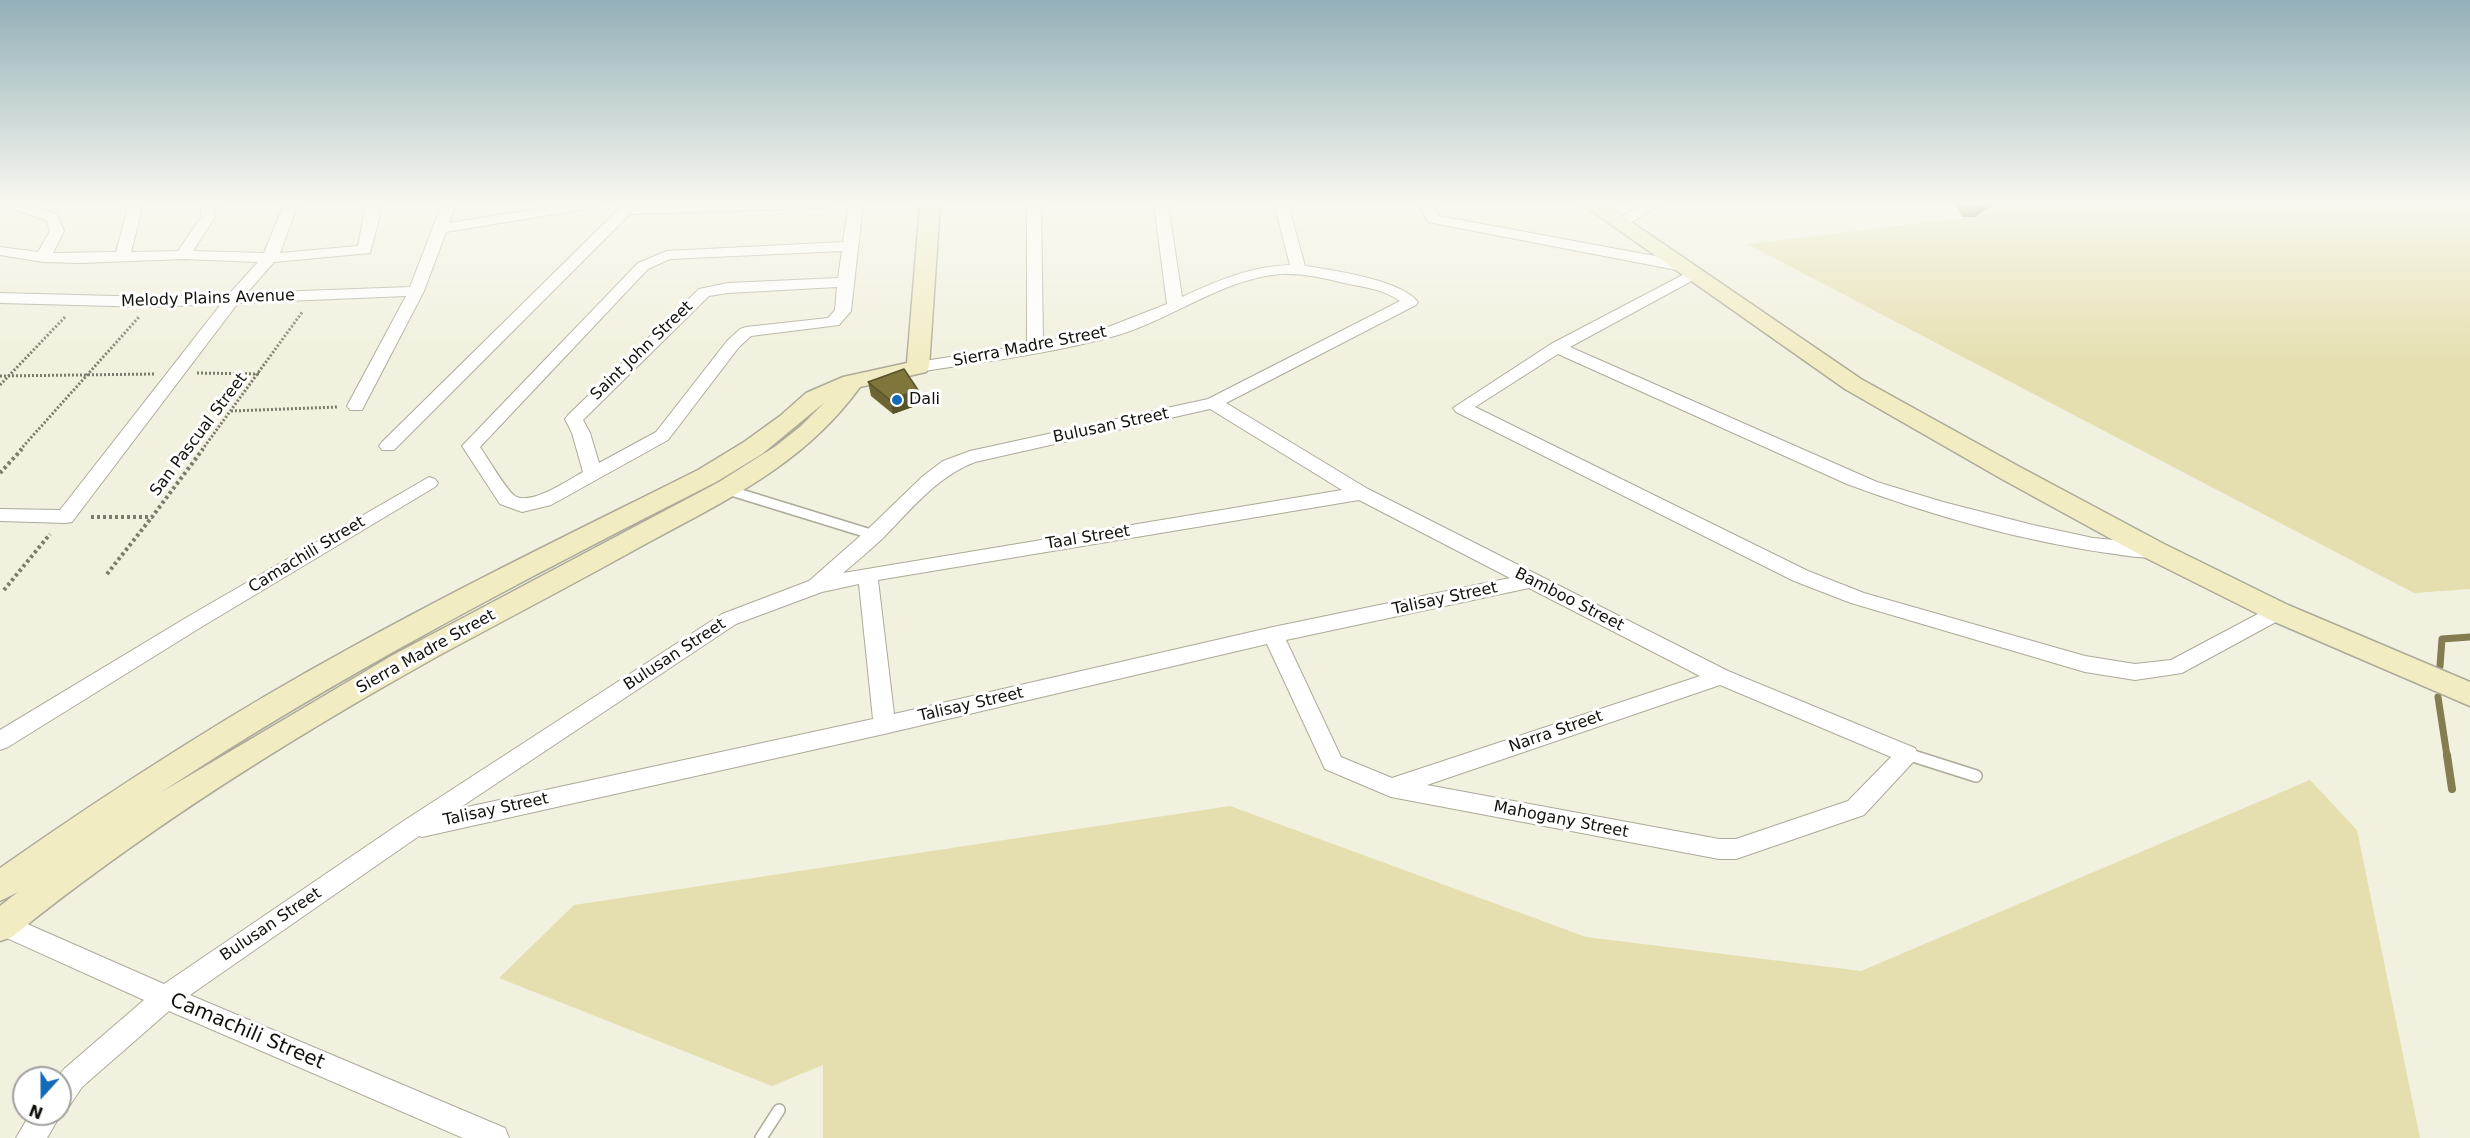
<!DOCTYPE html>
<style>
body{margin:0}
#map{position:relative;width:2470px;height:1138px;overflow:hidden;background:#f2f0de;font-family:"DejaVu Sans",sans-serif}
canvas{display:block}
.north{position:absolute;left:12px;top:1066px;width:60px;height:60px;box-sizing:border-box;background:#fff;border:2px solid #a0a09d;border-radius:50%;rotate:201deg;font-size:16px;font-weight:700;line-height:24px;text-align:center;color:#12110b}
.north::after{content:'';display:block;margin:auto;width:21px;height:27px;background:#136ab7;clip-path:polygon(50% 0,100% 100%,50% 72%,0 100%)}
</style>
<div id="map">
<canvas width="2470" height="1138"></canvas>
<div class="north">N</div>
</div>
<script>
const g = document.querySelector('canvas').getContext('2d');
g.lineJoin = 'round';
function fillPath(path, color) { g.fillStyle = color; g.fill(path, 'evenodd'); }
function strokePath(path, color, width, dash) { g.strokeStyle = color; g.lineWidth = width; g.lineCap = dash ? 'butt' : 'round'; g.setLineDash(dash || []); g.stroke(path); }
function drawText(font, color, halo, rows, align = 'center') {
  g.font = font + ' "DejaVu Sans",sans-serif'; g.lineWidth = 6; g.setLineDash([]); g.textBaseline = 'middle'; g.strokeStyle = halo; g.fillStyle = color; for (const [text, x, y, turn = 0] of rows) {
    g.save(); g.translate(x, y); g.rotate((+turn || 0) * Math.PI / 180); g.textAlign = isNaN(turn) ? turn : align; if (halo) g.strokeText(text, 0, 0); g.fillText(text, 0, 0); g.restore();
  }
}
fillPath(new Path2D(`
 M1997,204h473v385l-56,4 -667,-349 226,-27z
 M2310,780l47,50 63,308h-1597v-73l-51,21 -273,-108 75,-73 656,-99 356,131 275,34z`), '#e5dfaf');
strokePath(new Path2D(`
 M2440,666l2,-27 28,-2
 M2438,697l9,59`), '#837d51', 7);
strokePath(new Path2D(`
 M2447,755l5,34`), '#837d51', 8);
const laneFar1 = new Path2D(`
 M728,490l146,45
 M1907,754l8,2`);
const lane = new Path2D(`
 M1910,755l66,21
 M761,1138l18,-28`);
const street = new Path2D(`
 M4,204h21l32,10 7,17 -11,22 63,-1 11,-40 -3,-8h14l3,8 -10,40 47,-1 23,-34 1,-13h14l-1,13 -22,34 71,2 20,-49h14l-18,49 78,-7 8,-42h14l-1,15 -9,34 -96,9 -27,31 163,-6 32,-83h14l-7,19 119,-19h31l-7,4 -146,24 -22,59 -62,119h-12l-3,-4 59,-110 -168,7 -166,219 -7,1 -65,-2v-12l60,1 161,-206 -69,3 -152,-4v-10l152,4 77,-3 29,-32 -75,-3 -103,4 -37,-1 -43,-7v-8l38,5 12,-21 -4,-11 -40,-13z
 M624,204h206l-7,4 -193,6 -236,236h-12l-3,-4 3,-4z
 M849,204h14l-12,107 -12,14 -88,11 -12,11 -71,93 -117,65 -29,7 -22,-8 -38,-58 176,-183 29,-12 176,-9zM842,251l-4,27 -110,5 -29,6 -131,126 -3,4 7,14 11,39c-15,8 -52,34 -68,24 -8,-5 -28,-39 -35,-49l168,-178 22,-10zM837,287l-2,23 -7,8 -82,9 -6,2 -13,12 -71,91 -57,31 -9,-30 -7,-13 126,-124 19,-3z
 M1027,204h14l2,138 60,-13 64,-25 -13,-100h14l14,93c34,-16 70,-31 108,-32l-16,-61h14l17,62c28,4 96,14 113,36l-2,3 -190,98 142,86 360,182 187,77 3,6 -3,6 -51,55 -128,44h-17l-328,-62 -66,-28 -58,-125 -383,90 -462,103 -3,-1 -229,159 315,133 4,10h-46l-294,-127 -87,76 -12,18 -10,4v-31h-3l7,-9 80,-69 -144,-65v-23l164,72 238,-162 320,-208 87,-33 58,-51 56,-54 20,-15 27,-10 238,-52 192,-98c-17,-12 -37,-14 -56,-18 -21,-5 -42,-10 -63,-9 -61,5 -112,48 -170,63 -63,17 -129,25 -193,35l-6,-1 -2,-4 8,-5 109,-17zM1210,409l132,81 -499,83c13,-11 26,-22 39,-34 29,-29 54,-62 93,-77zM1359,500l151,78 -237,49 -379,87 -16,-134zM859,584l14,135 -415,90 278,-185 86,-32zM1529,588l171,88 -308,102 -51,-21 -55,-117zM1720,685l171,72 -43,44 -112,38h-17l-292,-54z
 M1419,204h14l6,12 243,45 8,5 -8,5 -249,-48 -5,-1z
 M1643,204h17l-34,22h-10l-2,-3 2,-3z
 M1694,269l8,5 -3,3 -129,70 307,135 66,20 90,23 60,13 62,6 7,2 3,5 -3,5c-17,4 -38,-1 -55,-3 -88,-13 -177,-38 -260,-69l-289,-130 -83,53 333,164 56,22 221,63 50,8 36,-4 100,-53 7,-2 7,2 3,5 -3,5 -103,56 -47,7 -50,-8 -234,-69 -57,-22 -338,-169 -3,-4 98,-64z
 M429,477l6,2 3,4 -3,4 -232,139 -195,121 -8,3v-20l189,-114z
 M60,1112l1,2 -14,24h-31l14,-24z`);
const secondary = new Path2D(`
 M920,204h20l-11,163 -3,5 -66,15c-55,76 -131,112 -211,155 -70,39 -141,76 -211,114 -149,83 -294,174 -426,281l-12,4v-35l18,-14 -18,9v-33c113,-79 229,-154 350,-220 114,-63 232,-120 348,-178l46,-28 36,-26 26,-23 37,-16 64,-14zM825,402l-24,24 -25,20 -57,36 -326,173 -233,138c179,-118 365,-214 556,-311l46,-28z
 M1582,204h23l256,175 157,87 146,78 124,61 182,77v24l-202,-87 -122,-61 -146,-80 -155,-89z`);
strokePath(laneFar1, '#acaa99', 12);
strokePath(lane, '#acaa99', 14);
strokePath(street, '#acaa99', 2);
strokePath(secondary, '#acaa99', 3);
strokePath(new Path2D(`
 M197,373l62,1
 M0,376l154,-2
 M0,385l66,-69
 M231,411l107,-4
 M20,450l119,-133
 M202,450l101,-139`), '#7c7b6f', 3, [2, 2]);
strokePath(new Path2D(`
 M0,473l22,-24
 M91,517h61l51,-68
 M107,574l45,-57
 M4,590l46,-56`), '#7c7b6f', 4, [3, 3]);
strokePath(laneFar1, '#fff', 9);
strokePath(lane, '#fff', 11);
fillPath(street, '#fff');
fillPath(secondary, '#f2ecc3');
fillPath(new Path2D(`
 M1956,204h39l-21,13h-12z
 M868,382l50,8 3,14 -28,10 -22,-18z`), '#6c6533');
fillPath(new Path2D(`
 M1979,204h16l-21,13z
 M918,390l3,14 -28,10 -3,-14z`), '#585329');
const building = new Path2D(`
 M904,369l14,21 -28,10 -22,-18z`);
fillPath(building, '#7e763b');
strokePath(building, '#585329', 1.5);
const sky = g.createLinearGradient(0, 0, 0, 363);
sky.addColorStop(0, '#93b0b8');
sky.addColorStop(0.56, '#f9f8f0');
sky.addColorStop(1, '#f9f8f000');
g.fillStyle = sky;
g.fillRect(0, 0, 2470, 363);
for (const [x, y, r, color] of [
 [897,400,6,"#136ab7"]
]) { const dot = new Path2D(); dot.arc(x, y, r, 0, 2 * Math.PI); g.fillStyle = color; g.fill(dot); strokePath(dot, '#fff', 2); }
drawText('16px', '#12110b', '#fff', [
 ["Melody Plains Avenue",208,299,-2],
 ["Sierra Madre Street",1030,347,-11],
 ["Saint John Street",642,351,-44],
 ["Bulusan Street",1111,426,-12],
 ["San Pascual Street",199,435,-53],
 ["Taal Street",1088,538,-9],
 ["Camachili Street",307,555,-31],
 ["Talisay Street",1445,599,-12],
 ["Bamboo Street",1569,600,27],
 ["Sierra Madre Street",426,652,-29],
 ["Bulusan Street",675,655,-33],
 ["Talisay Street",971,705,-13],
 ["Narra Street",1556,732,-19],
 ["Talisay Street",496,810,-12],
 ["Mahogany Street",1561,820,11],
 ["Bulusan Street",271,925,-34]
]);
drawText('16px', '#12110b', '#fff', [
 ["Dali",909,400]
], 'left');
drawText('20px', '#12110b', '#fff', [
 ["Camachili Street",247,1032,23]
]);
</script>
